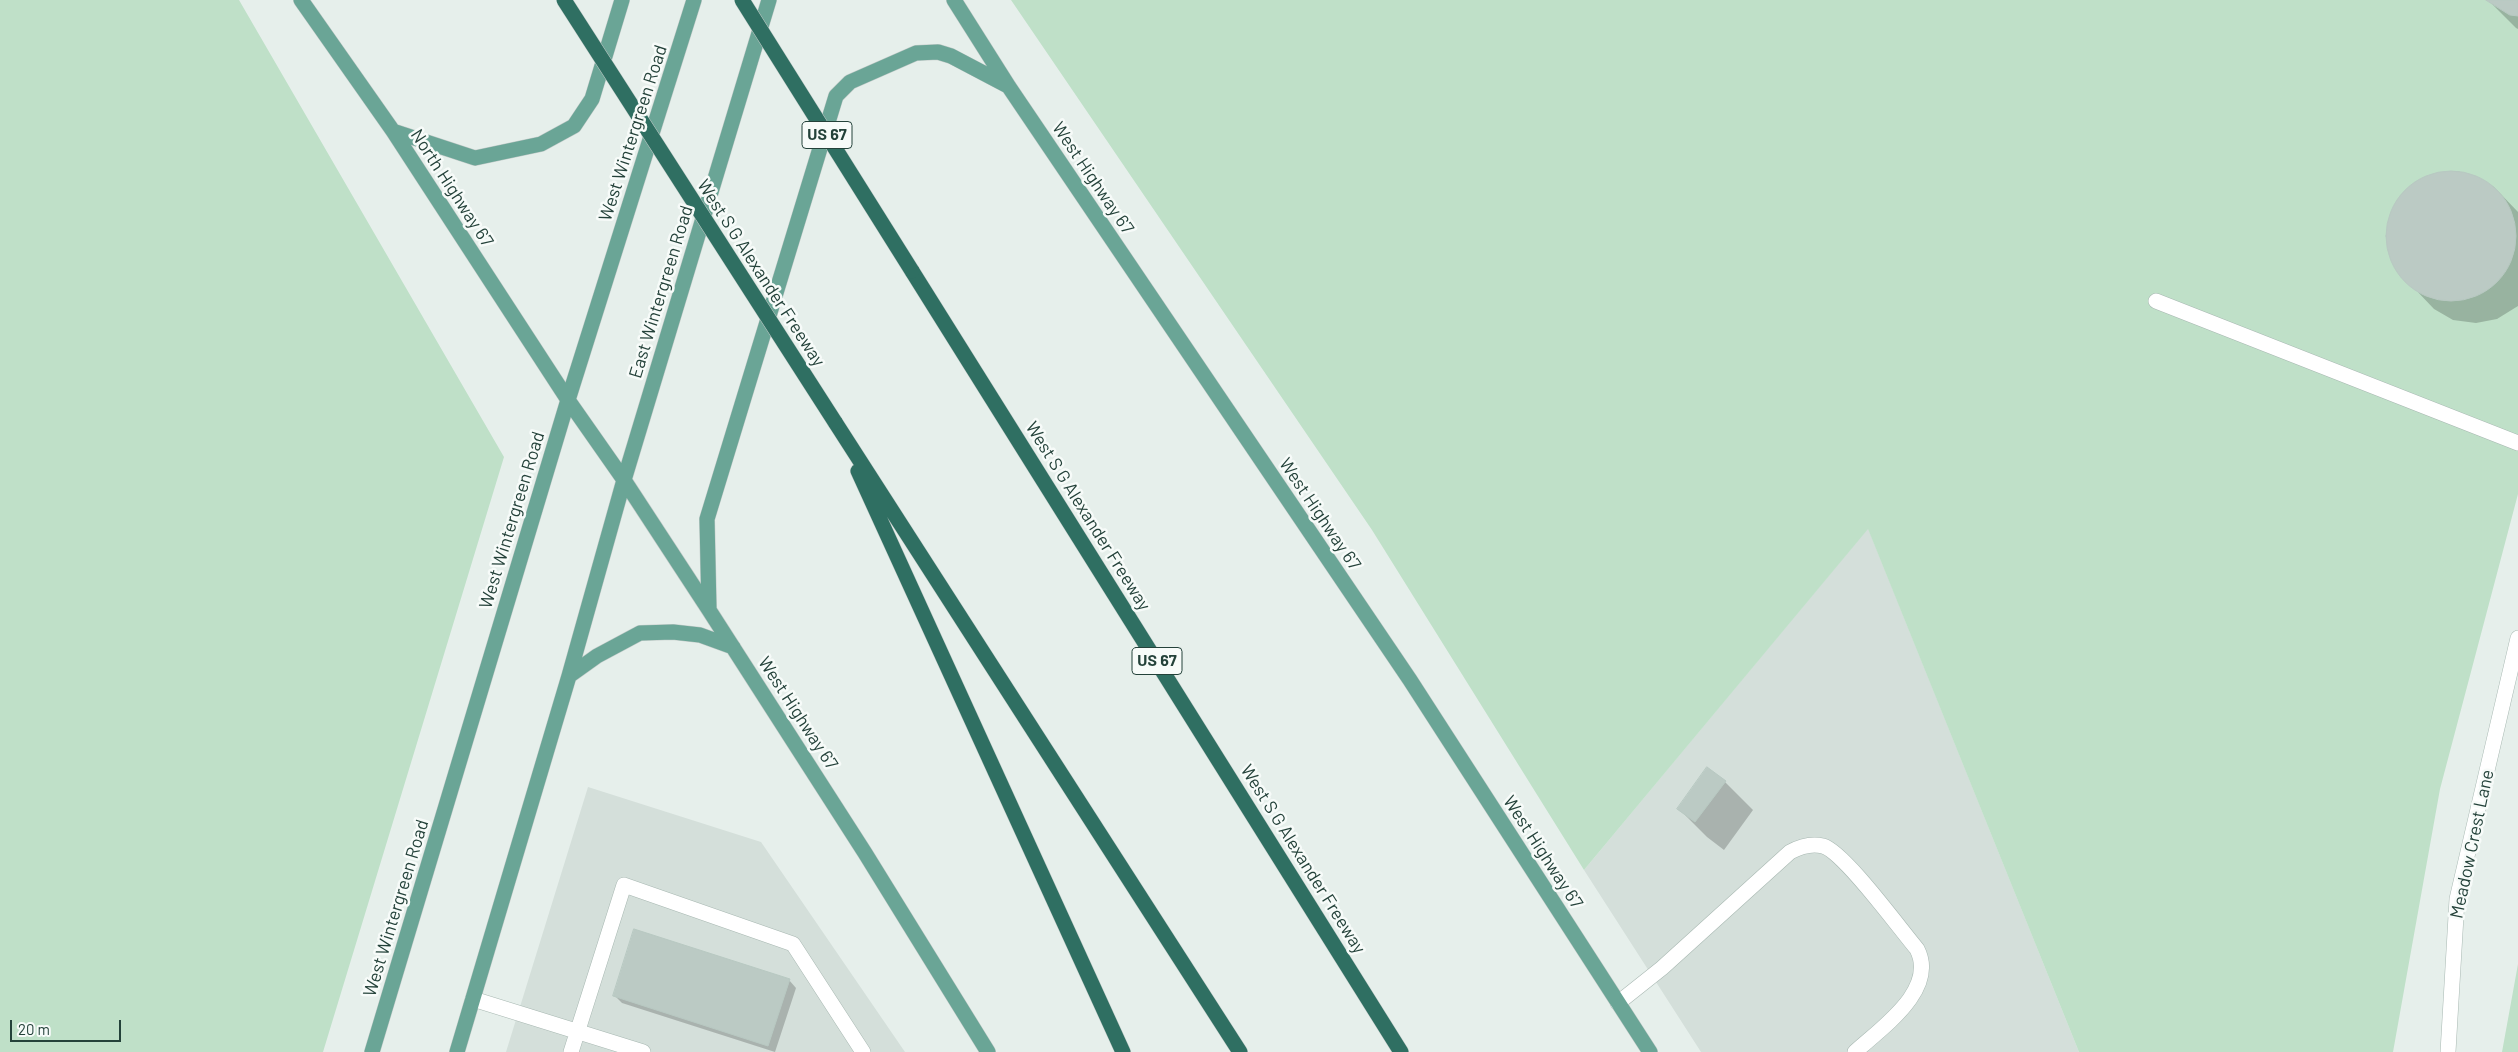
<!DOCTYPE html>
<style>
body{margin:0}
#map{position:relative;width:2518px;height:1052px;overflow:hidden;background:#e6efeb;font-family:Barlow,sans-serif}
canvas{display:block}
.scale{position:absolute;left:10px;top:1020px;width:111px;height:22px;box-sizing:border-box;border:2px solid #24423a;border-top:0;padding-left:6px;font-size:15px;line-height:18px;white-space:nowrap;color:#24423a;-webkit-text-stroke:4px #f7fbf9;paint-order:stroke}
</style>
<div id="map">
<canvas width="2518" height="1052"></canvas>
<div class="scale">20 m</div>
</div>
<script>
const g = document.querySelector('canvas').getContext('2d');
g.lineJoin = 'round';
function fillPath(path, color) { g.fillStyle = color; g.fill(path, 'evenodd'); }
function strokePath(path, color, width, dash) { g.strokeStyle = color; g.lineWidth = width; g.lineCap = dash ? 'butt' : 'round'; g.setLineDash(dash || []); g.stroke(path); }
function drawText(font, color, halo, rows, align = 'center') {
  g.font = font + ' Barlow,sans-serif'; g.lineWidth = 5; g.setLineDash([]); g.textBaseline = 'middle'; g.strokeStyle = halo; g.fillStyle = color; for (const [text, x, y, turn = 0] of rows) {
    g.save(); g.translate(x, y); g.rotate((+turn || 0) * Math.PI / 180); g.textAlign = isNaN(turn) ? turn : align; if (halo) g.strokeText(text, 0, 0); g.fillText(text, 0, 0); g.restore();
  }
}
fillPath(new Path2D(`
 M1868,528l211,524h-378l-117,-182z
 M588,787l173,55 144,210h-399z`), '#d4dfda');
fillPath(new Path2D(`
 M0,0h239l265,457 -181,595h-323z
 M1011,0h1507v494l-78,295 -47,263h-314l-211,-523 -284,341 -212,-340z
 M2518,964v88h-16z`), '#bfe0c8');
fillPath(new Path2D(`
 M2488,0h30v29l-2,-1z
 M2457,171l20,6 17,10 24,25v94l-21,13 -21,4 -23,-3 -19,-11 -38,-40 -7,-19 -1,-20 5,-20 10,-17 16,-13 18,-7z
 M1725,782l28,28 -29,40 -17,-13 -28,-28z
 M789,980l7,8 -21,64 -153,-49 -8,-8z`), '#0003');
const building = new Path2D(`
 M2486,0h32v16l-8,-1z
 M2386 236a65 65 0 1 1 130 0a65 65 0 1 1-130 0Z
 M1707,767l19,14 -31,41 -18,-13z
 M634,929l156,50 -22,67 -155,-50z`);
fillPath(building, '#bbcac4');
strokePath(building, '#b8c9c2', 1);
const minor = new Path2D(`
 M2156,301l362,142
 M473,999l170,53
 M1618,1003l44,-35 128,-116c11,-6 21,-9 33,-6 21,6 77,83 94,103 21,41 -36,79 -62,103
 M571,1052l53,-167 169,59 70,108
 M2448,1052l9,-153 61,-261`);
const major = new Path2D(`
 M301,0l92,131 175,269 56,80 85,130 156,243 123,199
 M954,0l55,87 401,593 240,372
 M393,131l82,27 66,-14 33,-18 18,-27 30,-99
 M709,609l-2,-90 129,-423 14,-14 66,-29 22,-1 13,4 57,30
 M569,676l28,-20 43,-23 33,-1 27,3 33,12
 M372,1052l196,-652 126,-400
 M457,1052l112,-376 55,-196 145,-480`);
const highway = new Path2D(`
 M912,271l489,781
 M835,422l405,630
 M858,471l265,581`);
strokePath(minor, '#a8b8b2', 16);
strokePath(major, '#c2cac8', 16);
strokePath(highway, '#c2cac8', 16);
strokePath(minor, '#fff', 15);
strokePath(major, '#6aa596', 15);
strokePath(highway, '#2f6f62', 15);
const highwayBridge = new Path2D(`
 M564,0l271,422
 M742,0l170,271`);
strokePath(highwayBridge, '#c2cac8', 16, []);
strokePath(highwayBridge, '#2f6f62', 15);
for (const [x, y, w] of [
 [827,135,50],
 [1157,661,50]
]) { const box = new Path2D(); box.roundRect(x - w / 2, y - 13.5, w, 27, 4); g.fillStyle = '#f7fbf9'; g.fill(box); strokePath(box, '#24423a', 1); }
drawText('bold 16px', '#24423a', null, [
 ["US 67",827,135],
 ["US 67",1157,661]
]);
drawText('18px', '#24423a', '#f7fbf9', [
 ["West Wintergreen Road",633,133,-72],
 ["West Highway 67",1093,178,56],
 ["North Highway 67",452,188,57],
 ["West S G Alexander Freeway",761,273,57],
 ["East Wintergreen Road",661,292,-73],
 ["West Highway 67",1320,514,56],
 ["West S G Alexander Freeway",1088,516,58],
 ["West Wintergreen Road",512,520,-73],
 ["West Highway 67",798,713,57],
 ["Meadow Crest Lane",2472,844,-78],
 ["West Highway 67",1543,852,57],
 ["West S G Alexander Freeway",1303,859,58],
 ["West Wintergreen Road",396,908,-73]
]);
</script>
